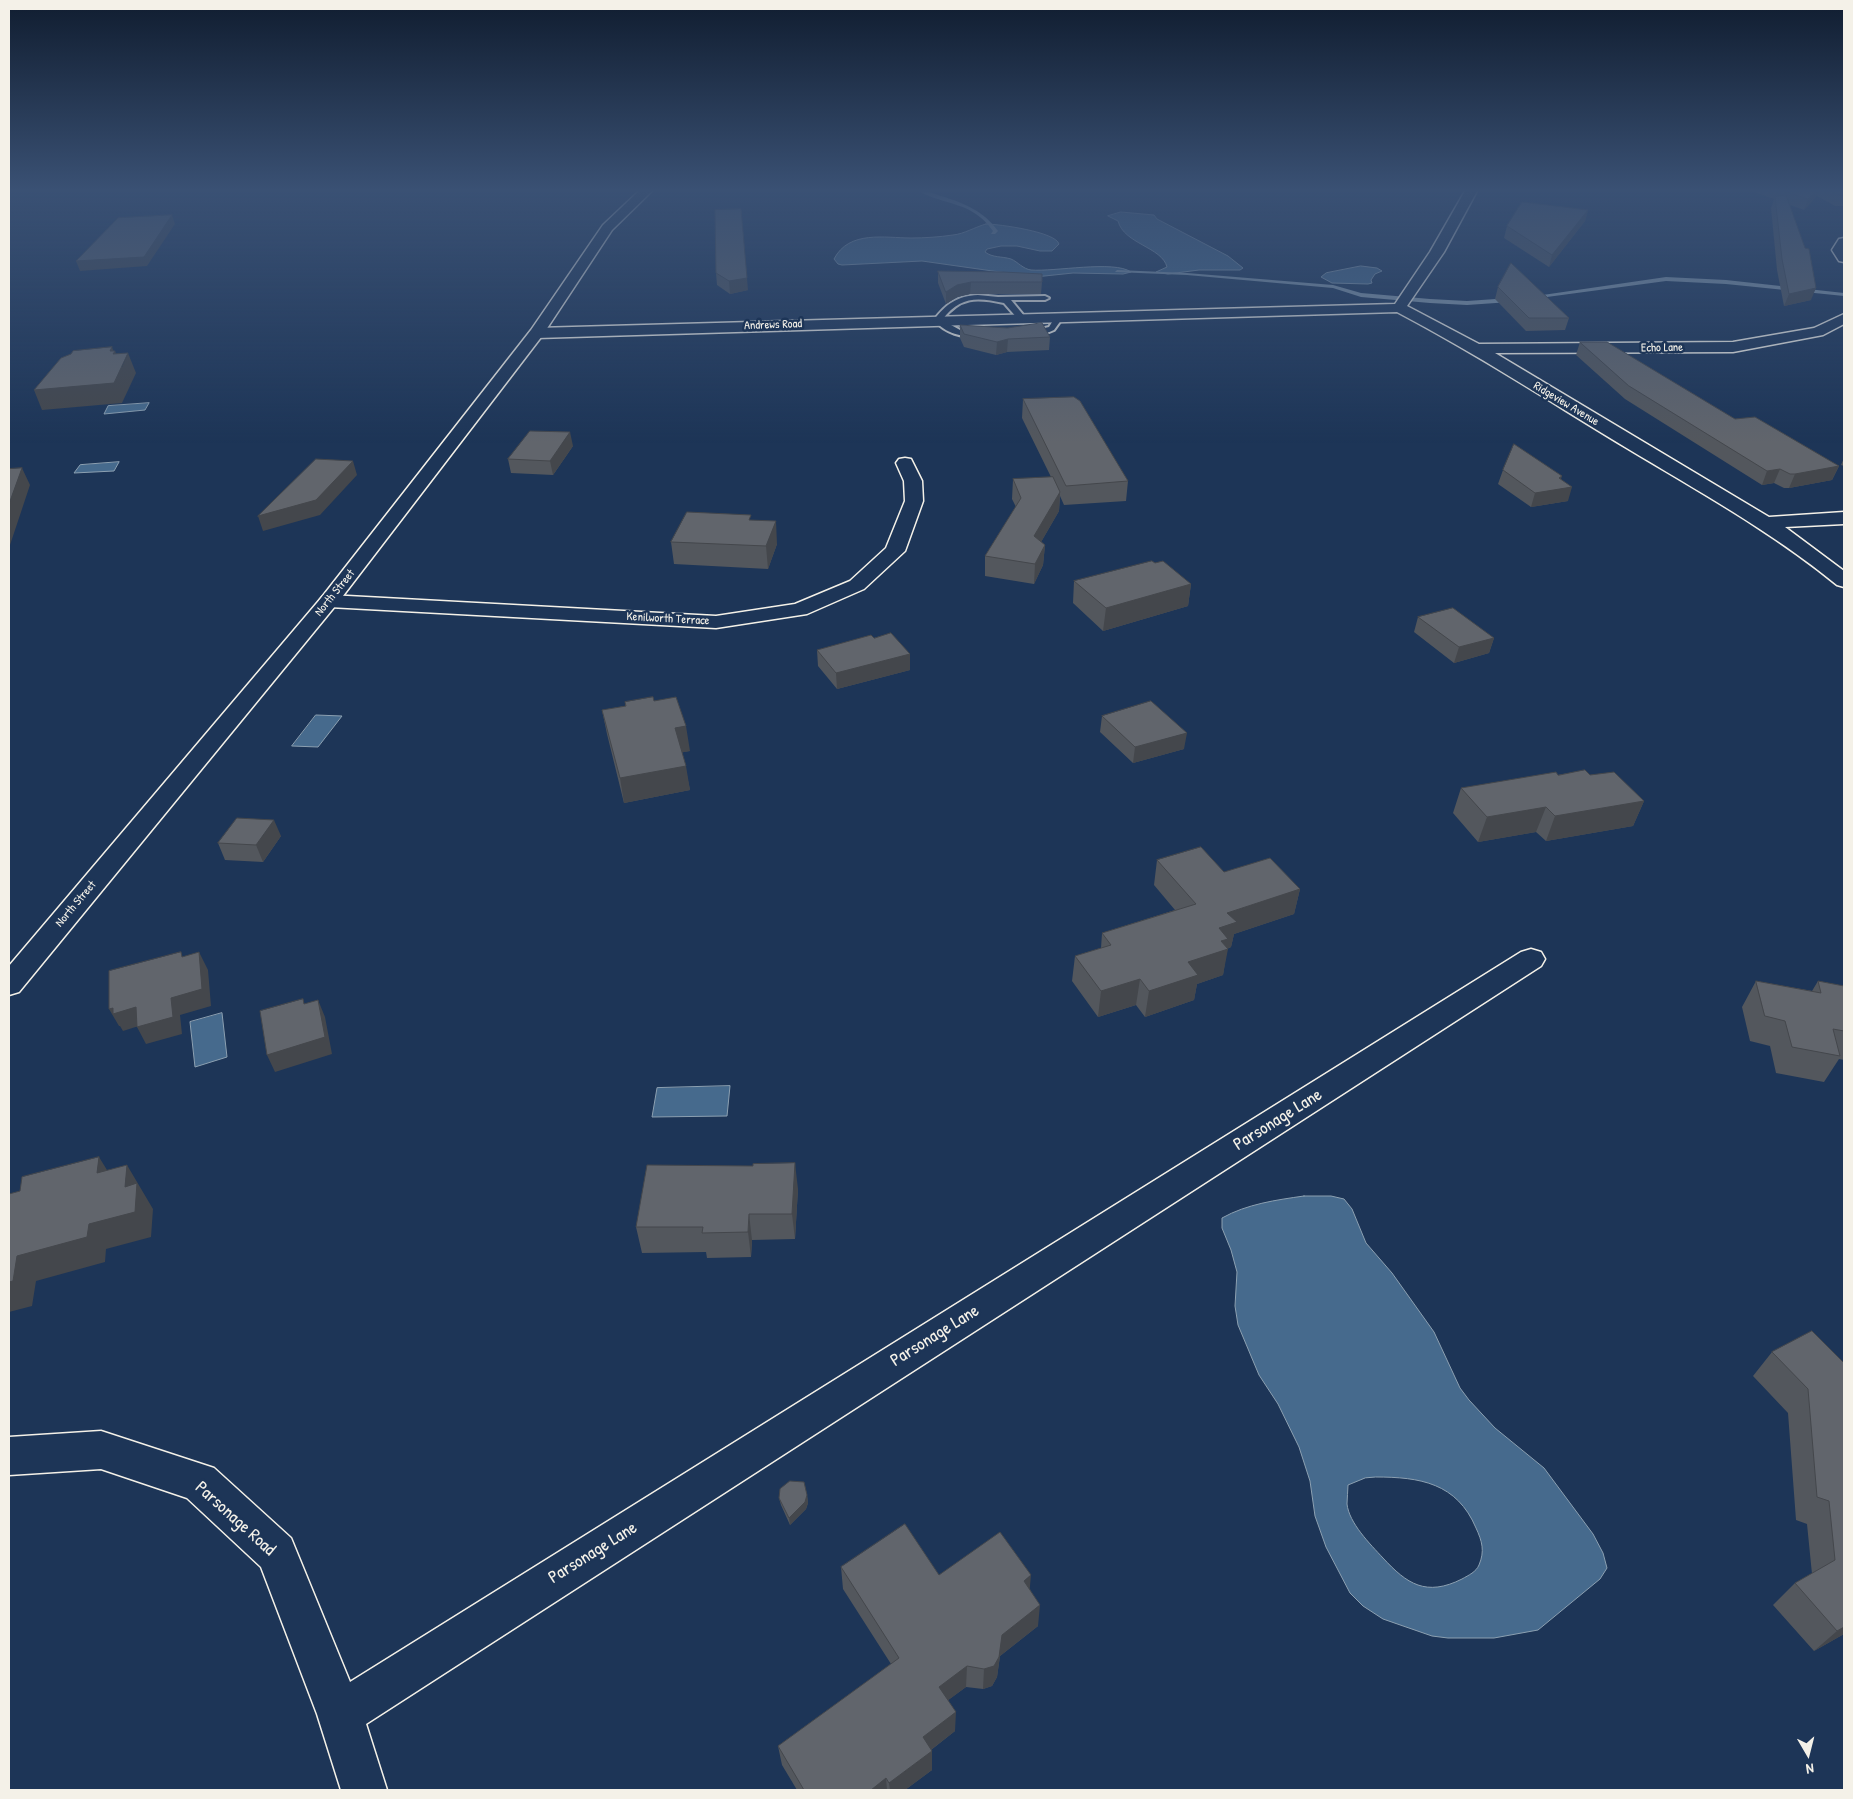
<!DOCTYPE html>
<style>
body{margin:0}
#map{position:relative;width:1853px;height:1799px;overflow:hidden;background:#1d3557;font-family:"Patrick Hand",sans-serif}
canvas{display:block}
.frame{position:absolute;inset:0;border:10px solid #f4f1e8;pointer-events:none}
.north{position:absolute;left:1783px;top:1729px;width:50px;height:50px;-webkit-text-stroke:4px #1d3557;paint-order:stroke;rotate:172deg;font-size:14px;font-weight:700;line-height:20px;text-align:center;color:#f4f1e8}
.north::after{content:'';display:block;margin:auto;width:18px;height:22px;background:#f4f1e8;clip-path:polygon(50% 0,100% 100%,50% 72%,0 100%)}
</style>
<div id="map">
<canvas width="1853" height="1799"></canvas>
<div class="frame"></div>
<div class="north">N</div>
</div>
<script>
const g = document.querySelector('canvas').getContext('2d');
g.lineJoin = 'round';
function fillPath(path, color) { g.fillStyle = color; g.fill(path, 'evenodd'); }
function strokePath(path, color, width, dash) { g.strokeStyle = color; g.lineWidth = width; g.lineCap = dash ? 'butt' : 'round'; g.setLineDash(dash || []); g.stroke(path); }
function drawText(font, color, halo, rows, align = 'center') {
  g.font = font + ' "Patrick Hand",sans-serif'; g.lineWidth = 5; g.setLineDash([]); g.textBaseline = 'middle'; g.strokeStyle = halo; g.fillStyle = color; for (const [text, x, y, turn = 0] of rows) {
    g.save(); g.translate(x, y); g.rotate((+turn || 0) * Math.PI / 180); g.textAlign = isNaN(turn) ? turn : align; if (halo) g.strokeText(text, 0, 0); g.fillText(text, 0, 0); g.restore();
  }
}
const water = new Path2D(`
 M1121,212l33,3 3,4 71,37 15,12 -3,2h-41l-31,4 -12,-2 11,-5c-5,-20 -43,-23 -49,-46l-10,-5z
 M986,224c13,0 70,8 73,20l-7,7h-12l-23,-5h-16l-14,3 -2,3c8,6 16,4 26,7 7,3 12,10 20,11 23,2 83,-10 100,2l-8,2 -50,-1 -38,4 -113,-16 -80,4 -4,-1 -4,-5c15,-29 51,-21 77,-21 14,0 28,-1 42,-3 11,-1 22,-8 33,-11z
 M1361,266l16,2 5,3 -7,3 -4,6 1,3 -4,1 -36,-1 -11,-6 5,-4z
 M149,403l-4,7 -41,4 4,-8z
 M119,462l-5,9 -40,2 6,-8z
 M316,715l26,1 -24,31 -26,-1z
 M222,1013l5,44 -32,10 -5,-45z
 M730,1086l-3,30 -75,1 5,-29z
 M1304,1196h27l13,3 8,10 14,34 26,30 42,59 26,56 9,12 26,28 49,40 49,66 10,19 4,15 -7,11 -62,51 -44,8h-46l-16,-2 -49,-17 -20,-13 -13,-13 -24,-46 -11,-31 -5,-35 -11,-34 -21,-43 -19,-29 -21,-50 -3,-19 2,-34 -6,-22 -9,-22v-10c25,-14 54,-18 82,-22zM1376,1477c44,0 81,6 100,51 6,13 9,23 3,37 -3,7 -10,10 -17,14 -36,18 -55,5 -79,-21 -13,-14 -34,-35 -36,-54 0,-6 1,-13 1,-19l17,-7z`);
fillPath(water, '#466a8d');
strokePath(water, '#8ca0b1', 1);
fillPath(new Path2D(`
 M918,191c8,-1 16,3 23,5 23,7 43,15 57,35l-3,3h-4l2,-3c-21,-30 -47,-25 -75,-40z
 M1117,270l70,3 146,12 28,8 69,6 37,2 43,-3 3,2 -3,2 -43,3 -37,-2 -69,-6 -28,-9 -146,-13 -72,-3z
 M1666,277l60,3 118,13v3l-118,-12 -60,-3 -134,18 -3,-2z`), '#8ca0b1');
const lane = new Path2D(`
 M978,295l20,2 47,-1 4,2 -4,2h-34l14,17 -4,2h-3l-14,-16c-27,-6 -44,-7 -62,17l18,10 22,3v4h-3c-17,0 -33,-3 -45,-17 12,-16 23,-24 44,-25z
 M1057,314l7,2 -10,14c-8,4 -23,8 -31,3l26,-6z`);
const street = new Path2D(`
 M1465,191h12l-33,61 -37,54 72,38 254,-2 81,-14 30,-14v10l-21,11 -90,17 -238,1 274,164 75,-5v12l-59,3 59,44v16l-7,-2c-66,-54 -139,-94 -212,-138 -76,-46 -150,-94 -228,-135l-860,26 -5,-2 -3,-3 3,-3 5,-2 858,-24 35,-52z
 M1844,238v24l-5,-1 -7,-11 7,-11z
 M905,458l6,1 11,22 1,20 -18,50 -41,38 -57,25 -91,14 -387,-21 -7,-2 -3,-4 3,-4 7,-2 387,21 79,-12 55,-23 36,-33 19,-47 -1,-20 -8,-18 3,-4z
 M1531,949l10,3 4,7 -4,7 -1175,758 21,66h-46l-24,-76 -56,-147 -74,-69 -86,-29 -92,6v-38l92,-6 113,37 77,70 59,144 1171,-730z`);
const primary = new Path2D(`
 M639,191h13l-40,39 -70,106 -206,269 -317,387 -10,3v-29l313,-369 209,-267 72,-105z`);
strokePath(lane, '#f4f1e8', 4);
strokePath(street, '#f4f1e8', 3);
strokePath(primary, '#f4f1e8', 3);
fillPath(lane, '#1d3557');
fillPath(street, '#1d3557');
fillPath(primary, '#1d3557');
fillPath(new Path2D(`
 M1751,191h93v15h-9l-18,-10 -13,14 -14,-5 21,95 -27,6 -7,-36 -6,-62 3,-9z
 M1588,210l-3,11 -36,46 -45,-29 3,-12z
 M938,271l104,11 -1,12h-71l-13,3 -11,7 -8,-21z
 M716,273l32,17 -18,4 -13,-9z
 M1498,287l71,31 -4,12 -39,1 -31,-32z
 M960,325l90,12 -1,13 -42,2 -11,3 -32,-8 -4,-9z
 M1580,342l155,77 104,47 -7,14 -43,8h-5l-10,-5 -12,2 -137,-86 -49,-44z
 M1023,399l105,82 -2,20 -62,4 -4,-9 -1,15 -18,31 4,3 -2,20 -9,19 -49,-8v-20l31,-49 -4,-8 1,-20 38,-2 -29,-59z
 M573,446l-20,29 -42,-2 -3,-14z
 M1844,458v8l-3,-1z
 M1503,470l65,31 -37,6 -33,-23z
 M671,542l106,2 -9,25 -94,-5z
 M1074,581l117,3 -3,22 -85,25 -30,-28z
 M1418,617l76,21 -5,15 -35,10 -40,-31z
 M874,638l36,16v16l-73,19 -19,-23 -1,-16z
 M654,701l36,50 -8,1 8,38 -66,13 -17,-69 -5,-24 23,-4v-4z
 M1102,716l82,33 -51,14 -33,-31z
 M1558,775h32l54,26 -11,25 -87,15 -10,-9 -58,10 -25,-29 8,-25z
 M281,836l-18,26 -38,-2 -7,-17z
 M1157,860l67,12 76,17 -6,25 -60,20 -3,13 -4,2 -4,26 -26,9 -3,16 -49,17 -9,-12 -38,12 -26,-36 3,-25 26,-8 1,-15 73,-23 -21,-25z
 M1756,981l56,10 6,-10 26,5v74l-5,-1 -15,23 -48,-9 -6,-27 -20,-5 -8,-34z
 M798,1189l-3,50 -43,1 -1,17 -44,1 -1,-6 -64,1 -6,-26z
 M1812,1331l32,303 -30,17 -41,-46 22,-22 17,-9 -5,-50 -11,-4 -8,-107 -35,-37 19,-24z
 M807,1495l1,8 -2,6 -16,16 -9,-20 -2,-7z
 M841,1567l98,8 91,14 8,37 -38,30 -3,21 -5,9 -9,3 -17,-2 -18,13 7,31 -24,19 1,1v19l-27,20h-108l-15,-25 -4,-19 113,-82 -48,-75z`), '#53575d');
fillPath(new Path2D(`
 M1816,191h3l-2,5 -13,14 4,-11z
 M741,209l7,81 -18,4 -1,-13z
 M1588,210l-3,11 -36,46 3,-12z
 M172,215l3,9 -28,42 -67,5 -4,-10z
 M971,282l-1,12 -13,3 -11,7v-12l11,-7z
 M1816,288l-5,12 -27,6 5,-12z
 M1008,339l-1,13 -11,3 1,-13z
 M112,347l2,5 1,-1 7,16 6,-14 8,20 -14,30 -80,7 -8,-20 76,-39z
 M570,432l3,14 -20,29 -3,-14z
 M353,461l4,14 -37,40 -57,16 -5,-15z
 M1839,466l-7,14 -43,8 6,-14z
 M22,468l8,17 -21,63v-44z
 M1780,469l-6,14 -12,2 5,-14z
 M1562,476l-4,13 14,-2 -4,14 -37,6 4,-14z
 M1060,492l-1,19 -26,45 1,-20z
 M776,521l1,23 -9,25 -2,-23z
 M1045,545l-2,20 -9,19 1,-20z
 M1191,584l-3,22 -85,25 3,-23z
 M1494,638l-5,15 -35,10 5,-16z
 M910,654v16l-73,19 -1,-16z
 M686,726l4,25 -11,2 -4,-25z
 M1187,733l-3,16 -51,14 2,-16z
 M686,766l4,24 -66,13 -4,-25z
 M1644,801l-11,25 -87,15 9,-25z
 M1546,807l-10,25 -58,10 9,-25z
 M274,820l7,16 -18,26 -7,-17z
 M1300,889l-6,25 -60,20 -3,13 -5,2h2l-5,26 -26,9 -3,16 -49,17 4,-26 39,-29 39,-49z
 M199,952l9,18 3,36 -31,9 2,19 -36,10 -9,-17 34,-29z
 M1140,979l-4,26 -38,12 3,-26z
 M318,1000l7,17 7,37 -57,18 -8,-17z
 M136,1007l9,17 -22,7 -3,-5h-1l-10,-17 4,-1z
 M99,1157l16,26 -18,-10z
 M795,1163l3,26 -3,50 -3,-25z
 M127,1165l26,44 -2,28 -45,12 -1,13 -69,19 -4,25 -23,6v-30l8,-26 72,-32 36,-37z
 M749,1214l3,26 -1,17 -3,-25z
 M807,1495l1,8 -2,6 -16,16 -1,-7z
 M1031,1575l-2,22 -5,-16z
 M1040,1605l-2,21 -38,30 -3,21 -5,9 -9,3 1,-20 18,-34z
 M1844,1627v7l-30,17 23,-20z
 M967,1666l-1,21 -27,20v-20z
 M956,1712l-1,19 -32,25v-19z
 M932,1751v19l-27,20h-15l-1,-7z
 M886,1778l1,12h-16z`), '#44474c');
const building = new Path2D(`
 M1785,191h31l-8,8z
 M1831,191h13v4h-4z
 M1786,195l19,53 4,1 7,39 -27,6 -7,-35 -7,-62z
 M1522,202l66,8 -36,45 -45,-29z
 M741,209l6,69 -18,3 -13,-8 -1,-63z
 M172,215l-28,42 -68,4 42,-43z
 M1511,263l58,55h-40l-31,-31z
 M938,271l65,1 39,2v8h-71l-14,3 -11,7z
 M1042,323l8,14 -42,2 -11,3 -33,-8 -4,-9 47,3z
 M1580,342h27l128,77 20,-2 84,49 -44,8h-5l-10,-5 -13,2 -138,-85z
 M112,347l-2,4h5l-2,3 15,-1 -14,30 -80,7 27,-32 10,-4 2,-3z
 M1074,397l6,4 48,80 -62,5 -43,-87z
 M530,431l40,1 -20,29 -42,-2z
 M1514,444l48,32 -3,2 13,9 -37,6 -32,-23z
 M316,459l37,2 -37,39 -58,16z
 M22,468l-13,36v-35z
 M1053,477l7,15 -26,44 11,9 -10,19 -50,-8 36,-58 -8,-19z
 M687,512l64,3 -2,5 27,1 -10,25 -95,-4z
 M1152,561l3,2 8,-2 28,23 -85,24 -32,-27z
 M1453,608l41,30 -35,9 -41,-30z
 M891,633l19,21 -74,19 -19,-23 54,-15 3,3z
 M653,697l1,4 22,-4 10,29 -11,2 11,38 -66,12 -18,-68 24,-4 -1,-4z
 M1151,701l36,32 -52,14 -33,-31z
 M1585,770l5,5 24,-3 30,29 -89,15 -9,-9 -59,10 -26,-29 95,-16 2,3z
 M237,818l37,2 -18,25 -38,-2z
 M1201,847l23,25 46,-14 30,31 -73,24 10,9 -18,6 9,11 -7,2 7,8 -40,13 10,13 -49,16 -9,-12 -39,12 -26,-35 36,-11 -9,-12 94,-29 -39,-44z
 M181,952l1,5 17,-5 3,37 -31,9 2,19 -36,10 -1,-20 -23,7v-6l-4,1v-38z
 M1756,981l65,12 -3,-12 26,5v45l-11,-2 7,27 -48,-9 -7,-26 -20,-5z
 M303,999l1,5 14,-4 7,37 -58,18 -7,-44z
 M99,1157l-2,16 30,-8 -2,22 12,-4 -2,29 -46,12 -2,13 -70,19 -4,25 -4,1v-88l11,-3 2,-14z
 M795,1163l-3,51h-43l-1,18 -46,1 1,-6h-67l11,-62 106,1v-2z
 M1812,1331l32,32v264l-7,4 -42,-48 40,-23 -6,-59 -12,-4 -9,-108 -36,-37z
 M790,1481l14,1 3,13 -2,7 -16,16 -10,-20 1,-9z
 M905,1524l34,51 61,-43 31,43 -7,6 16,24 -38,30 -3,22 -5,9 -10,3 -17,-3 -28,21 17,25 -33,25 9,14 -43,32 -3,-5 -15,12h-67l-26,-44 121,-88 -58,-91z`);
fillPath(building, '#61656c');
strokePath(building, '#44474c', 1);
const sky = g.createLinearGradient(0, 0, 0, 443);
sky.addColorStop(0, '#101d30');
sky.addColorStop(0.43, '#3a5174');
sky.addColorStop(1, '#3a517400');
g.fillStyle = sky;
g.fillRect(0, 0, 1853, 443);
drawText('12px', '#f4f1e8', '#1d3557', [
 ["Andrews Road",773,325,-2],
 ["Echo Lane",1662,348,-1],
 ["Ridgeview Avenue",1566,404,31],
 ["North Street",335,593,-51],
 ["Kenilworth Terrace",668,619,3],
 ["North Street",76,904,-50]
]);
drawText('18px', '#f4f1e8', '#1d3557', [
 ["Parsonage Lane",1278,1120,-32],
 ["Parsonage Lane",935,1336,-32],
 ["Parsonage Road",235,1519,42],
 ["Parsonage Lane",593,1553,-32]
]);
</script>
